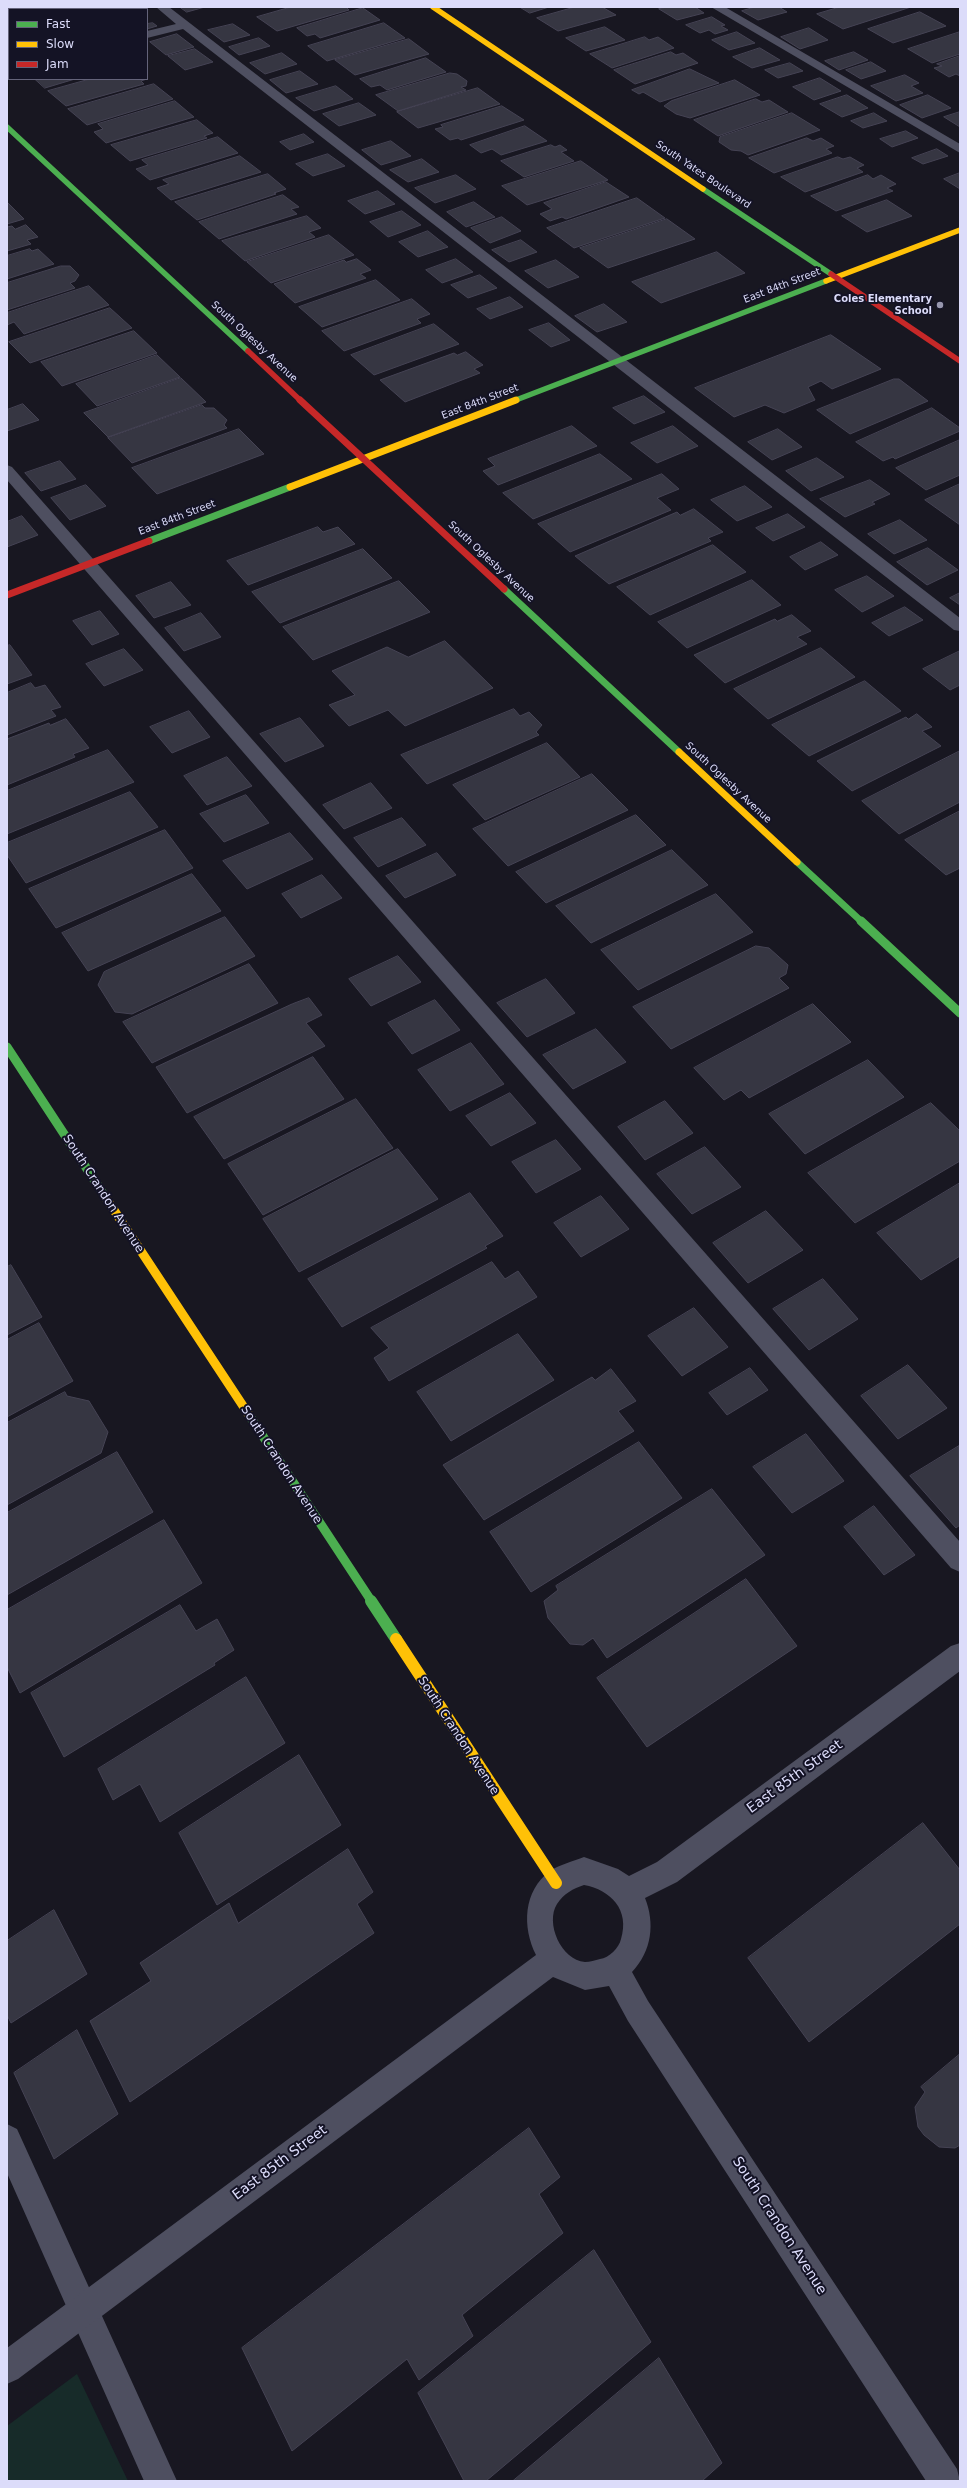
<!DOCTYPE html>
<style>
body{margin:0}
#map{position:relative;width:967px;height:2488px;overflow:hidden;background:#181721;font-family:"DejaVu Sans",sans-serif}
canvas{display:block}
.frame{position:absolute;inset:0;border:8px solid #dcdcfa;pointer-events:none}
.legend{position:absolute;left:8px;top:8px;width:140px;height:72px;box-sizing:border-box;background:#141325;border:1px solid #64637a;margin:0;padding:5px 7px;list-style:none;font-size:12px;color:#dcdcfa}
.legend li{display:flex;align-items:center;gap:8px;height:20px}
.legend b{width:20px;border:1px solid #64637a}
</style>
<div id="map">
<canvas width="967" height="2488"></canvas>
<div class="frame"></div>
<ul class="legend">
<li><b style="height:5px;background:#4caf50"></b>Fast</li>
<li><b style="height:5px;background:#ffc107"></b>Slow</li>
<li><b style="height:5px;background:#c62828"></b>Jam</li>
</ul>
</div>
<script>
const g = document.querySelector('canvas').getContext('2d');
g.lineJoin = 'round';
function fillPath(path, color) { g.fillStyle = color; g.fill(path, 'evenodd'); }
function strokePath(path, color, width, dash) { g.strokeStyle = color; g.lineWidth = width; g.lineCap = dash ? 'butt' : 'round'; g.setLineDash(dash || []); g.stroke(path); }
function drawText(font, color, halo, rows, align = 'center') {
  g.font = font + ' "DejaVu Sans",sans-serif'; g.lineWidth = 4; g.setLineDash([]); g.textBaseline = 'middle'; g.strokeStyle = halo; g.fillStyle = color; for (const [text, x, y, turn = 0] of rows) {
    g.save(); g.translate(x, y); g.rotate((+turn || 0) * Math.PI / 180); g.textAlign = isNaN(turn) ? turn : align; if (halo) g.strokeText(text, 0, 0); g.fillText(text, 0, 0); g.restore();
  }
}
fillPath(new Path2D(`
 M77,2374l51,107h-121v-55z`), '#172b29');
const building = new Path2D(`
 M7,7h42l3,2h-43v9z
 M84,7h57l3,2h-58z
 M180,7h25l-18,5z
 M291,7h55l3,3 -72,21 -20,-14z
 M520,7h29l-19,6z
 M575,7h27l14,8 -58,16 -21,-13z
 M667,7h28l9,6 -27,7 -18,-11z
 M755,7h24l8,5 -29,8 -16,-9z
 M840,7h71l-68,22 -26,-15z
 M363,8l17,12 -60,18 -5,-4 -8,2 -10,-8z
 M920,12l26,14 -53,17 -25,-14z
 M712,17l13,8 -4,1 7,4 -13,4 -6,-4 -9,3 -14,-8z
 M7,22l2,2v22l-2,1z
 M153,23l4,3 -10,3v-5z
 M384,23l21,15 -78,23 -19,-15z
 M233,24l17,11 -26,7 -16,-12z
 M605,27l20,13 -39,11 -20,-13z
 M809,28l19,12 -28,9 -19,-12z
 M737,32l18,11 -26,7 -17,-10z
 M960,32v22l-28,9 -24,-14z
 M177,34l17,13 -28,8 -16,-13z
 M645,37l4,3 9,-3 16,11 -62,20 -22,-14z
 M259,38l11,8 -31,9 -10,-8z
 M409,39l20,15 -74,21 -20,-15z
 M760,48l20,12 -28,8 -19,-11z
 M195,49l18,13 -28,8 -17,-14z
 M671,52l5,3 7,-2 15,10 -63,21 -21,-14z
 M854,52l14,8 -29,10 -14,-9z
 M282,53l15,11 -32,10 -15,-11z
 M960,56v20l-4,-2 -7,3 -15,-9 8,-2 -5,-2z
 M426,58l20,14 -59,18 -7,-5 -9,2 -11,-8z
 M871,62l15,9 -25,8 -15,-9z
 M790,63l13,8 -25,7 -13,-8z
 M690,69l29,14 -59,19 -17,-10 -4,2 -7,-4z
 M300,71l18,13 -32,9 -16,-13z
 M450,73l7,1 10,7 -1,5 -5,1 5,3 -68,21 -22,-16z
 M905,75l14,8 -8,3 12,7 -27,8 -25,-15z
 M820,78l21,13 -27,9 -21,-13z
 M35,79h40l-30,9z
 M90,79h57l-6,2 3,3 -78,22 -18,-15z
 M735,80l25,15 -70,23 -14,-4 -12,-8 7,-5z
 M154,84l19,15 -86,26 -19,-16z
 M336,86l17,13 -39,12 -18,-13z
 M478,88l22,16 -82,24 -21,-16z
 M847,95l21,13 -26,9 -22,-13z
 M928,95l23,13 -29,10 -22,-13z
 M756,99l6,3 7,-2 19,12 -70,24 -24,-16z
 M175,101l19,16 -88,26 -12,-11 9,-3 -5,-5z
 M359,103l17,12 -37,11 -16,-12z
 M502,106l22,14 -63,20 -3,-2 -8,2 -15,-11 8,-2 -2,-2z
 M960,112v15l-16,-10z
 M792,113l28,17 -72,25 -7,-4 -10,-1 -12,-8 1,-5z
 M874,113l13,8 -24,7 -12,-7z
 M197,120l16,13 -9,3 3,2 -77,23 -19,-16z
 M525,126l22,15 -46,14 -9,-6 -11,4 -11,-8z
 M906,131l12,7 -26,9 -12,-8z
 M304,134l10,8 -24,8 -10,-8z
 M218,137l20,16 -88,27 -14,-11 12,-4 -6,-5z
 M807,138l6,3 8,-3 13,8 -8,3 6,4 -58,20 -25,-15z
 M391,141l20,15 -30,9 -19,-15z
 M551,145l4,2 5,-2 7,5 -6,2 13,9 -50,16 -23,-16z
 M937,149l11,7 -25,8 -11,-6z
 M328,154l17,12 -32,10 -17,-12z
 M240,156l21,16 -90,28 -14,-12 12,-4 -6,-4z
 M838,157l5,2 7,-2 14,8 -7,3 6,4 -58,20 -24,-15z
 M422,159l17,13 -31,10 -18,-12z
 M581,161l27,19 -81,25 -25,-19z
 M960,173v16l-16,-10z
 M268,174l18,15 -12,4 2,1 -79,26 -22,-18z
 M456,175l20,14 -41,14 -20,-15z
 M868,175l5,4 8,-4 15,9 -9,4 6,3 -57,20 -25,-15z
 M606,182l23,15 -63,22 -4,-2 -12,4 -10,-7 12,-5 -8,-6z
 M378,191l17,13 -30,10 -17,-13z
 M283,195l16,12 -8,2 6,5 -78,25 -20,-17z
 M637,198l28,20 -91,30 -27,-20z
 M887,200l25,16 -45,16 -25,-16z
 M7,202l17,17 -17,5z
 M474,202l21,15 -29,10 -19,-15z
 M402,211l19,14 -33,12 -18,-15z
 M307,216l14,12 -12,4 6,5 -70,24 -23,-20z
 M502,217l19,14 -31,12 -19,-15z
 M667,219l28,20 -87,29 -28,-20z
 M26,225l12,12 -11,3 4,4 -24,7v-24l5,-1 3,3z
 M428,231l20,16 -30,10 -19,-15z
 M329,235l25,20 -83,28 -24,-21z
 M521,240l16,12 -28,10 -17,-12z
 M30,249l2,2 6,-2 16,15 -47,15v-23z
 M717,252l28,21 -84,30 -29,-21z
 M357,259l14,11 -11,4 6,4 -71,25 -21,-19 70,-24 2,2z
 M456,259l17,13 -31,11 -16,-13z
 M556,260l23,17 -31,11 -23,-17z
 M61,266h9l9,9 -4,6 -5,2 5,5 -68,22v-27z
 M480,275l17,13 -29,10 -17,-13z
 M376,280l24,20 -78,27 -23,-20z
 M89,286l20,19 -85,29 -10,-12 -7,3v-12z
 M510,297l13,10 -33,12 -13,-10z
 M412,299l18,15 -13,5 4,4 -77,28 -22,-20z
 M604,304l23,18 -30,10 -22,-16z
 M110,308l22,20 -102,35 -21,-21z
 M549,323l21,17 -19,7 -22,-17z
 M434,324l25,20 -85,31 -23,-20z
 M134,331l23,22 -95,33 -21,-24z
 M831,335l50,34 -49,20 -11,-8 -13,6 7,13 -31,13 -19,-8 -31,12 -39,-29z
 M466,352l17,13 -9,4 6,4 -75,29 -25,-22 74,-27 3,2z
 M157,355l23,22 -83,29 -21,-22z
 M181,378l25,24 -98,35 -24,-24z
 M894,379h5l29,22 -78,33 -33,-24z
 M644,396l21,16 -31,12 -21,-16z
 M23,404l16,16 -32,11v-21z
 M202,405l3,3h9l13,12 -3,5 3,3 -95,35 -24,-25z
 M932,408l28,20v3l-65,28 -2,-2 -10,4 -27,-19z
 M572,426l25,20 -99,39 -15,-14 12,-5 -7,-7z
 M673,426l25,20 -41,17 -26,-20z
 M239,429l25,25 -107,40 -25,-26z
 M778,429l24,18 -30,13 -24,-18z
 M960,440v35l-34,15 -30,-22z
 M600,454l32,25 -99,40 -30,-26z
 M817,458l27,19 -33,14 -25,-20z
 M60,461l16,18 -35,12 -16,-18z
 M662,474l17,15 -22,9 14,12 -101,42 -32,-28z
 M870,480l20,14 -18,8 3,2 -30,13 -25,-18z
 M960,484v41l-35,-25z
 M86,485l20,21 -36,14 -19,-22z
 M745,486l27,21 -35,14 -26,-21z
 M694,509l29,23 -15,6 3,3 -102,43 -34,-28 102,-44 3,3z
 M788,514l17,13 -32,14 -17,-13z
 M22,516l16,19 -31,12v-25z
 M900,520l27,20 -33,14 -26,-20z
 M318,527l5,5 15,-5 17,17 -107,41 -21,-24z
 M821,542l17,13 -33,15 -15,-13z
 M713,545l33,27 -96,43 -33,-28z
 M928,548l30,22 -31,15 -30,-23z
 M363,549l29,29 -112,45 -28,-31z
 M867,576l27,20 -32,16 -27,-22z
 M752,580l29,25 -94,43 -29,-26z
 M399,581l31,31 -117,48 -30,-33z
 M171,582l20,23 -37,13 -18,-22z
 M960,593v12l-10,-7z
 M905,607l18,13 -34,16 -17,-13z
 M100,611l19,23 -27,11 -19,-24z
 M201,613l20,24 -37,14 -19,-23z
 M792,615l19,16 -14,6 10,7 -82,39 -31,-28 81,-36 2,2z
 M445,641l48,47 -88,38 -17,-16 -39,16 -20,-21 26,-10 -23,-24 55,-24 21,10z
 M10,645l22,30 -25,9v-38z
 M821,648l34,29 -87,42 -34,-30z
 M124,649l19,21 -39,16 -18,-22z
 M960,651v34l-10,5 -27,-21z
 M865,681l36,30 -92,45 -37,-31z
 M31,683l4,5 10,-3 16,22 -10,3 5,6 -49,19v-42z
 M514,709l6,7 9,-4 13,13 -6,7 3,3 -112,49 -26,-29z
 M189,711l21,26 -38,16 -22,-26z
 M917,714l15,13 -10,4 19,15 -89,45 -35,-30 89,-44 2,2z
 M300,718l24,28 -39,16 -25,-28z
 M66,719l23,29 -16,6 2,3 -68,28v-46l42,-16 1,2z
 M547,743l33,34 -95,43 -32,-35z
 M108,750l26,32 -127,52v-43z
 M960,751v51l-61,32 -37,-33z
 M227,757l25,29 -45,19 -23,-29z
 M592,774l36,36 -120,56 -35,-37z
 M371,783l21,25 -48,21 -21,-24z
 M130,792l28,35 -132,56 -19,-28v-12z
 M246,795l23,28 -45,19 -24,-28z
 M960,811v57l-14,7 -41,-35z
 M636,815l30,30 -120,58 -30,-31z
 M402,818l24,27 -48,22 -24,-29z
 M165,830l28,38 -137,60 -27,-39z
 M290,833l23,26 -66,30 -24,-28z
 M672,850l36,35 -117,58 -35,-37z
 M437,853l19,22 -51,23 -19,-22z
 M192,874l29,37 -133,60 -26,-38z
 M322,875l20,23 -41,20 -19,-24z
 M716,894l37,38 -115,58 -37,-40z
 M225,917l30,39 -123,58 -17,-2 -17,-27 6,-13z
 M756,946l13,2 19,17 -2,9 -7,4 10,10 -118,61 -38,-42z
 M398,956l23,26 -50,24 -22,-27z
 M249,964l29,39 -126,60 -29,-41z
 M546,979l29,34 -48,24 -30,-34z
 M309,998l13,17 -16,8 19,23 -138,67 -31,-46 136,-63z
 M435,1000l25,30 -48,24 -24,-31z
 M813,1004l38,38 -102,56 -8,-8 -17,10 -30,-32z
 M596,1029l30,33 -53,27 -30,-34z
 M471,1043l33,41 -54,27 -32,-41z
 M313,1057l31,42 -120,60 -30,-42z
 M868,1060l36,37 -99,57 -36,-40z
 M510,1093l26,30 -45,23 -25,-30z
 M356,1099l37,49 -130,67 -35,-51z
 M665,1101l28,32 -48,27 -27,-33z
 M931,1103l29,28v30l-105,62 -47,-50z
 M556,1140l25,29 -45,24 -24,-31z
 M705,1147l36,40 -49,27 -35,-40z
 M398,1149l40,50 -139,73 -36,-53z
 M960,1183v73l-39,24 -44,-47z
 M470,1193l33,43 -18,10 2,2 -145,79 -34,-48z
 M601,1196l28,33 -48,28 -27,-34z
 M766,1211l37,39 -55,33 -35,-40z
 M492,1262l13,17 13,-8 19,26 -148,84 -15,-23 15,-10 -18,-20z
 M11,1265l31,52 -35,18v-68z
 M823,1279l35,40 -49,31 -36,-41z
 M694,1308l34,39 -46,29 -34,-40z
 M39,1323l34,58 -66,36v-77z
 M518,1334l36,46 -103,61 -34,-49z
 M908,1365l39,43 -49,31 -37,-43z
 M750,1368l18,22 -41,25 -18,-22z
 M611,1369l25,32 -18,10 16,20 -150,89 -41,-55 149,-88 3,3z
 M65,1392l2,4 22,5 19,31 -7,21 -94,52v-82z
 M806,1434l38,47 -52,32 -39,-46z
 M639,1442l43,56 -151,94 -41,-60z
 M959,1446l1,79 -4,3 -46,-52z
 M117,1452l36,60 -146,83v-82z
 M712,1489l53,66 -158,103 -14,-20 -10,7 -13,-1 -22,-26 -4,-17 14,-11 -2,-4z
 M874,1506l41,49 -31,20 -40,-48z
 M164,1520l38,63 -182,110 -13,-26v-57z
 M746,1579l51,67 -150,101 -50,-69z
 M180,1605l16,26 21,-12 17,31 -20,13 1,2 -151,92 -33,-64z
 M246,1677l39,66 -125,79 -20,-38 -27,16 -15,-31z
 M299,1755l42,70 -124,80 -38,-72z
 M923,1823l37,47v54l-151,118 -61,-84z
 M348,1849l25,43 -16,12 17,29 -244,169 -40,-81 61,-40 -11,-18 89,-60 9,20z
 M54,1910l33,64 -76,49 -4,-8v-74z
 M77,2030l41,84 -64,45 -40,-86z
 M960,2054v91l-5,3 -16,-1 -15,-12 -6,-8 -3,-20 10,-15 -4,-5z
 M529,2128l31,49 -21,17 24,39 -101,82 11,21 -54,44 -12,-21 -115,92 -50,-103z
 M594,2250l57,92 -165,139h-22l-46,-88z
 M659,2358l63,105 -20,18h-189z`);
fillPath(building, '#363642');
strokePath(building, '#454354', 1);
fillPath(new Path2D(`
 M156,7h13l791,611v13l-6,-1 -771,-601 -36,9v-7l29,-7z
 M711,7h14l235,137v9z
 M7,70h2v8h-2z
 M7,465l5,2 948,1075v30l-9,-4 -944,-1088z
 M7,2124l10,5 160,352h-33l-137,-308z`), '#4e4f60');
fillPath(new Path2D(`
 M960,1643v28l-283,211 -32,16c10,25 7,53 -13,74l16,29 309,468 3,12h-34l-298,-460 -19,-35 -24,4 -32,-13 -535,402 -11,5v-36l529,-393c-14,-28 -13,-64 14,-84 9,-6 24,-10 34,-14l34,12 11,7 28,-14 294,-216zM584,1885c27,5 46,25 37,54 -2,9 -12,19 -21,20 -5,1 -10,3 -15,3 -24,-2 -40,-39 -28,-58 7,-11 16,-15 27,-19z`), '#4e4f60');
strokePath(new Path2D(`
 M7,127l241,224
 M703,189l128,85
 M516,400l310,-119`), '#4caf50', 5.5);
strokePath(new Path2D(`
 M149,541l141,-54
 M504,589l175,163
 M797,862l65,60`), '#4caf50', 7);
strokePath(new Path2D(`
 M861,921l99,92
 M7,1047l99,151
 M249,1415l123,187`), '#4caf50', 9);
strokePath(new Path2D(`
 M371,1601l25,38`), '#4caf50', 12);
strokePath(new Path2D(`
 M433,7l270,182
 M826,281l134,-51
 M514,401l2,-1`), '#ffc107', 5.5);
strokePath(new Path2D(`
 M290,487l226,-87
 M679,752l118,110`), '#ffc107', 7);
strokePath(new Path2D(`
 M106,1198l143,217`), '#ffc107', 9);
strokePath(new Path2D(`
 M396,1639l160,244`), '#ffc107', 12);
strokePath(new Path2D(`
 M831,274l129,87
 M248,351l53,50`), '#c62828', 5.5);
strokePath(new Path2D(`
 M300,400l204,189
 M7,595l142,-54`), '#c62828', 7);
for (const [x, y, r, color] of [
 [940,305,4,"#9797ae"]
]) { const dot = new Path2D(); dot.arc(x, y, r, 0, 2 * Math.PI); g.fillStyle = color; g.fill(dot); strokePath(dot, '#141325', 1.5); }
drawText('10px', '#dcdcfa', '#141325', [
 ["South Yates Boulevard",703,175,34],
 ["East 84th Street",782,286,-21],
 ["South Oglesby Avenue",254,342,43],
 ["East 84th Street",480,402,-21],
 ["East 84th Street",177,518,-21],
 ["South Oglesby Avenue",491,562,43],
 ["South Oglesby Avenue",728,783,43]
]);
drawText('bold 10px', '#dcdcfa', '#141325', [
 ["Coles Elementary",932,299],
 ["School",932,311]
], 'right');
drawText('12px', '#dcdcfa', '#141325', [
 ["South Crandon Avenue",103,1194,57],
 ["South Crandon Avenue",281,1465,57],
 ["South Crandon Avenue",458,1736,57]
]);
drawText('14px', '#dcdcfa', '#141325', [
 ["East 85th Street",795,1777,-36],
 ["East 85th Street",280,2163,-37],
 ["South Crandon Avenue",779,2226,57]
]);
</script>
